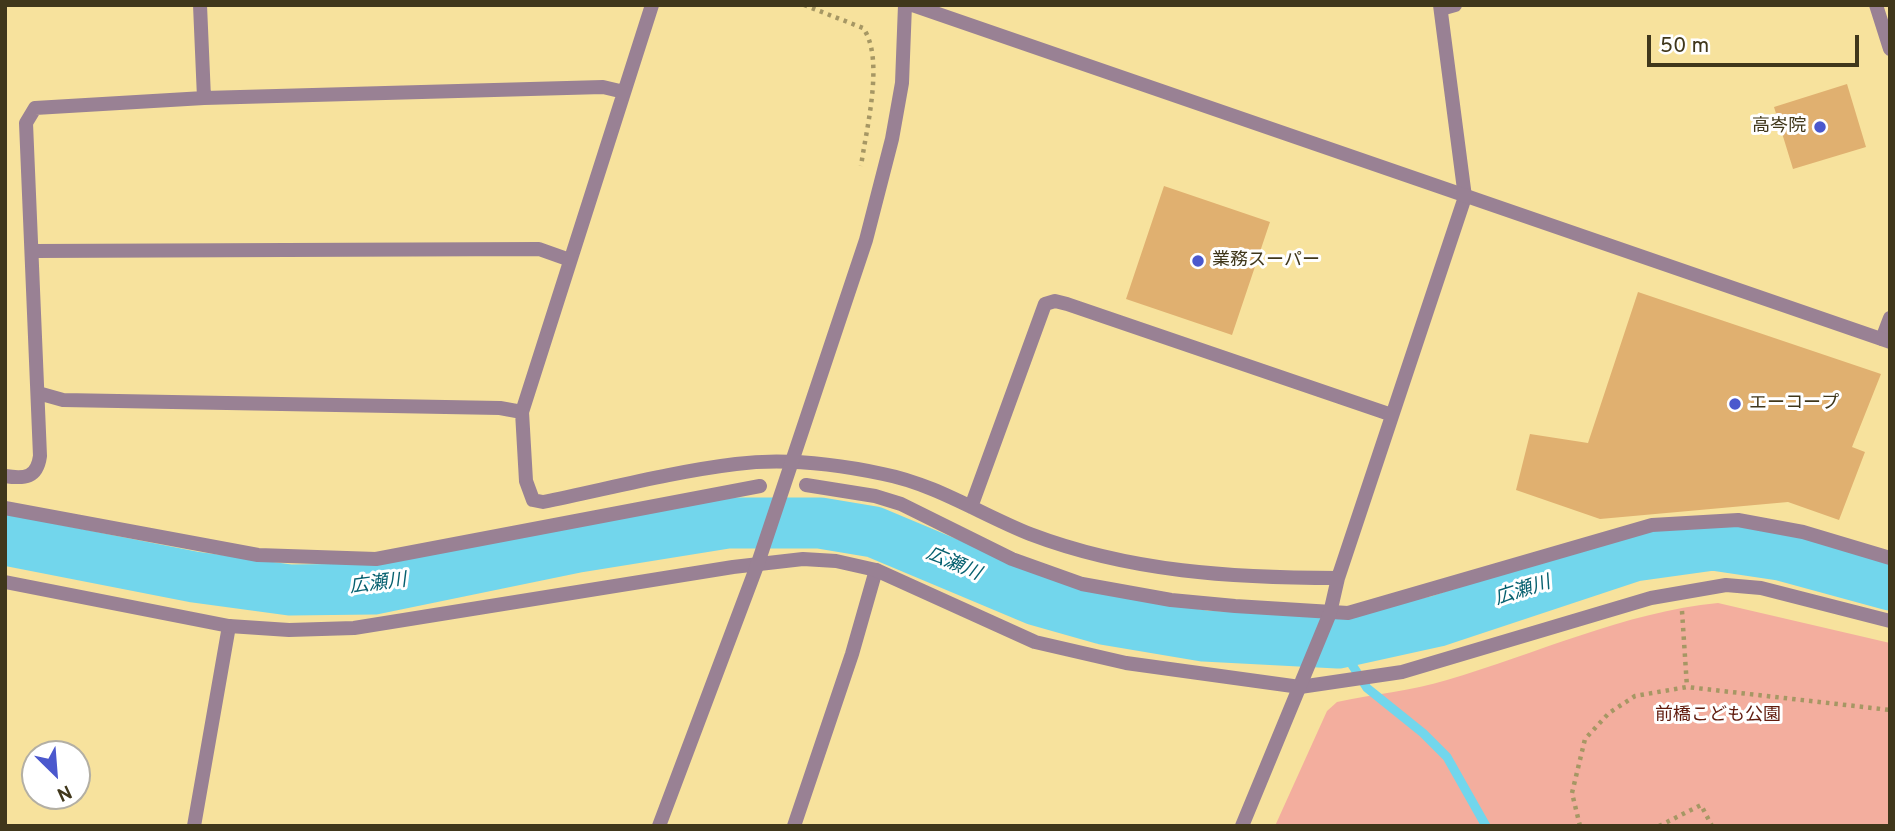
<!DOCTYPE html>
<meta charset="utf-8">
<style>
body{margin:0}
#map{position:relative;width:1895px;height:831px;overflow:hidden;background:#f7e29d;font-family:Overpass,sans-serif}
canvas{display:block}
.frame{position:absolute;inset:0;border:7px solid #40371b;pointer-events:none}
.north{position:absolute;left:21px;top:740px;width:70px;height:70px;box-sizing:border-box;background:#fff;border:2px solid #b3afa4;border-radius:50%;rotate:155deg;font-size:19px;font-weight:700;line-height:28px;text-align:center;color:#40371b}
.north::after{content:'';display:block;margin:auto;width:24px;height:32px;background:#4b58cd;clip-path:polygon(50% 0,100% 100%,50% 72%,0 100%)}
.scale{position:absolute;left:1647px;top:35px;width:212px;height:32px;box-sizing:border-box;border:4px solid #40371b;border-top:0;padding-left:9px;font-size:21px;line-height:24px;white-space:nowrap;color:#40371b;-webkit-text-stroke:5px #fff;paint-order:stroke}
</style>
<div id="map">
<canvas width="1895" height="831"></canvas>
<div class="frame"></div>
<div class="north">N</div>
<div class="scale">50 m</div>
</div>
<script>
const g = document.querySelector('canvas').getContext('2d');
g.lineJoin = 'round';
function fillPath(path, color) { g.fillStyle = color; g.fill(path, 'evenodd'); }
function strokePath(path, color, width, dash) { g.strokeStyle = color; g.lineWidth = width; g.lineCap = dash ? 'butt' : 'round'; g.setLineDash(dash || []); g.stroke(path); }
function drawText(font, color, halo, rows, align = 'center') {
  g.font = font + ' Overpass,"Noto Sans JP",sans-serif'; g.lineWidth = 6; g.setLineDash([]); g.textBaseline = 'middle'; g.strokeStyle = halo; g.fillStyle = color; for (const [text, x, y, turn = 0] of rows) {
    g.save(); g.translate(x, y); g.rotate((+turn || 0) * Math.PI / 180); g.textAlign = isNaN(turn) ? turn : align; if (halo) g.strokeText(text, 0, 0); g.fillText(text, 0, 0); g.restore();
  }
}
fillPath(new Path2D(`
 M1718,603l172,40v183h-615l52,-115 10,-9c36,-8 74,-11 110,-22 89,-26 178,-68 271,-77z`), '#f3ae9e');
strokePath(new Path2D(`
 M1338,643l29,45 56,45 24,24 39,69`), '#72d6ec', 9);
strokePath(new Path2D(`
 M5,540l189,37 96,13 84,-1 204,-42 149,-24h93l54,9 162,68 67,19 101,17 134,7 100,-22 196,-65 79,-11 67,10 110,30`), '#72d6ec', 51);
fillPath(new Path2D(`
 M1847,84l19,63 -73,22 -19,-62z
 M1164,186l106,36 -38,113 -106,-36z
 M1638,292l243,82 -29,73 13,5 -26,68 -51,-18 -188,17 -84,-29 14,-56 58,9z`), '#e0b070');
strokePath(new Path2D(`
 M804,5l59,23c22,30 3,102 -2,138
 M1682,611l5,76
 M1580,826l-8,-33 13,-54 24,-26 26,-17 52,-9 203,23
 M1659,826l42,-21 11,21`), '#a69764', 4.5, [3.5, 5]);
strokePath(new Path2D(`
 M194,826l35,-200
 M794,826l58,-172 24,-84`), '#998194', 14);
strokePath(new Path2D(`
 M806,485l69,11 26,8 111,55 70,25 89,16 64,6 113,7 304,-88 86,-5 65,12 87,26
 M5,508l253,47 118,4 384,-73
 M1300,687l102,-15 249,-74 75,-13 35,3 129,33`), '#998194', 14);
strokePath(new Path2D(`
 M200,5l4,93
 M652,5l-130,407 4,69 7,19 10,2c64,-13 128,-30 193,-38 47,-6 100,0 147,10 52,10 99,41 147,60 100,38 203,44 308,44
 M1876,5l14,44
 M1441,9l14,-4
 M34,251l505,-2 31,11
 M1882,339l8,-21
 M38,393l25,7 437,8 22,4
 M5,476c20,3 32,2 35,-20l-14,-333 9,-15 169,-10 399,-11 21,5
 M971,507l74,-203 10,-3 12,3 325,111
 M5,582l224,44 60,4 65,-2 379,-61 70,-8 33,2 40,9 159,72 91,21 174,24
 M1242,826l88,-213 8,-35 127,-381 -25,-192`), '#998194', 14);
strokePath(new Path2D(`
 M912,5l978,337
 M659,826l99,-263 108,-323 26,-101 10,-56 3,-78`), '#998194', 14);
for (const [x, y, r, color] of [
 [1820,127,7,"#4b58cd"],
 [1198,261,7,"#4b58cd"],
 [1735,404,7,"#4b58cd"]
]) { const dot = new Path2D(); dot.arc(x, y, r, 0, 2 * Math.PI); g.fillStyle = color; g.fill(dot); strokePath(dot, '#fff', 2.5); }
drawText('18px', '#40371b', '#fff', [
 ["高岑院",1806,127,"right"],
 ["業務スーパー",1212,261],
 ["エーコープ",1749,404]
], 'left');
drawText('18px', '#601b0d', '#fff', [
 ["前橋こども公園",1718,716]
]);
drawText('italic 19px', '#06606f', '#fff', [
 ["広瀬川",953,565,23],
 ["広瀬川",378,585,-7],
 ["広瀬川",1523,592,-18]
]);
</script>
